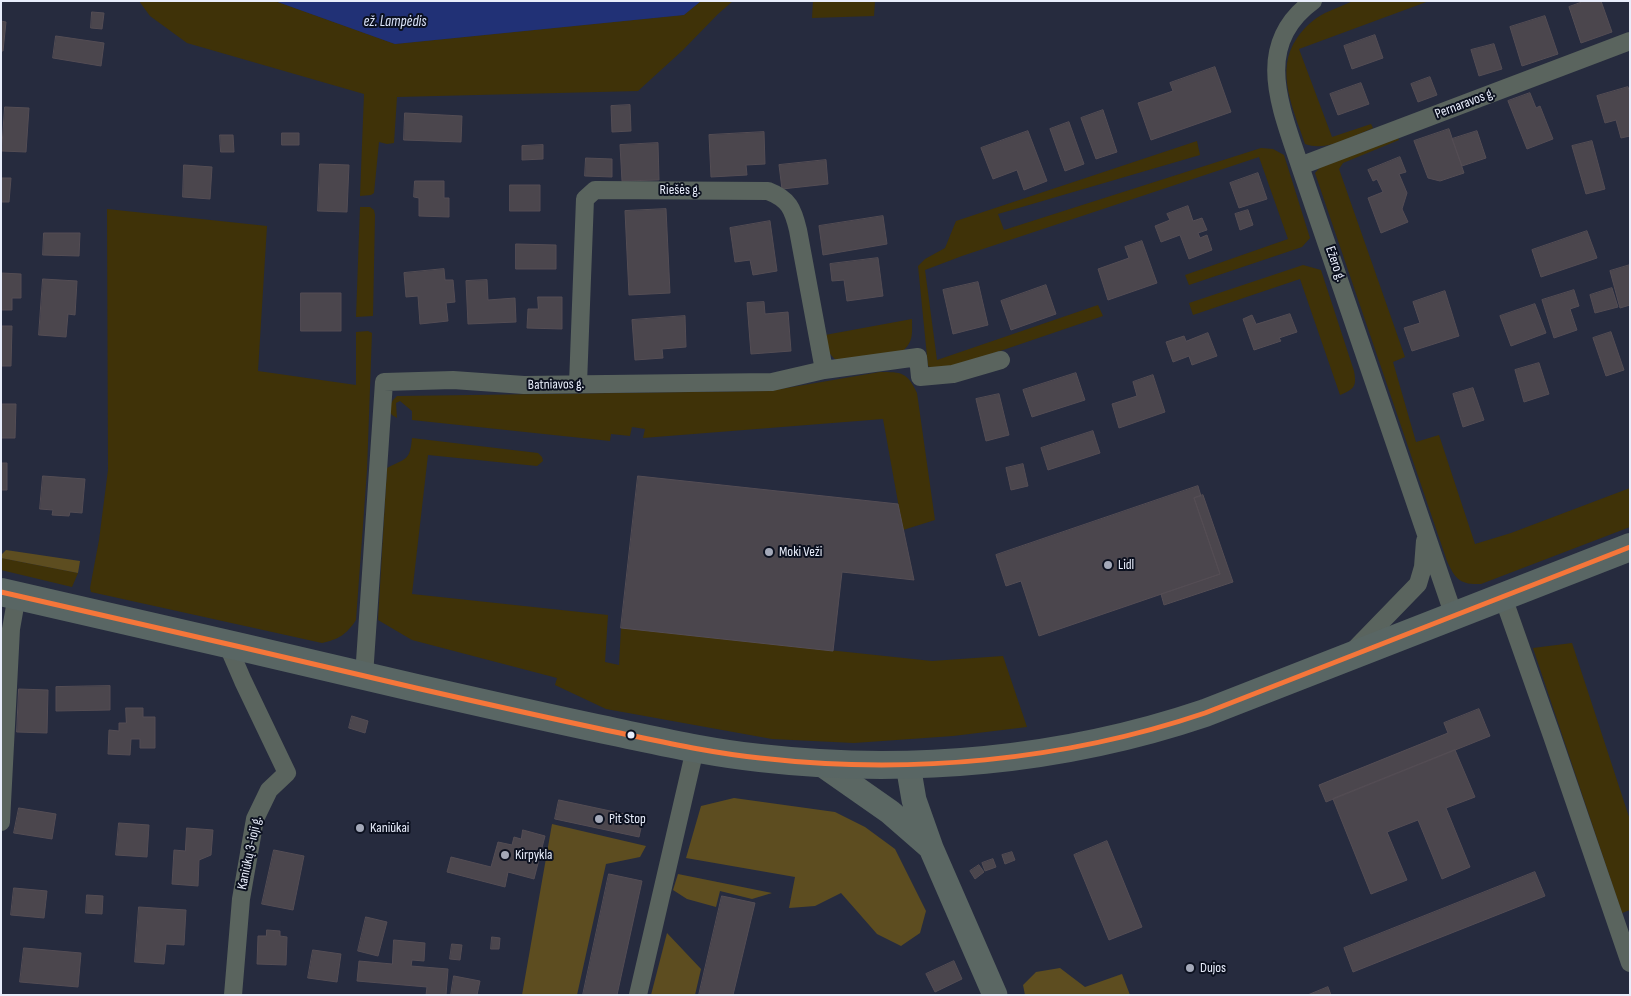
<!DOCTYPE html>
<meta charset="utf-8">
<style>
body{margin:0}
#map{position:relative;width:1631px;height:996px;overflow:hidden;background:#262b3e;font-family:"Sofia Sans Condensed",sans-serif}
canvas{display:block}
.frame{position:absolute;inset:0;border:2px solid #e8edfb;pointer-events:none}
</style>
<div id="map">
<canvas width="1631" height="996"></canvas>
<div class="frame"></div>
</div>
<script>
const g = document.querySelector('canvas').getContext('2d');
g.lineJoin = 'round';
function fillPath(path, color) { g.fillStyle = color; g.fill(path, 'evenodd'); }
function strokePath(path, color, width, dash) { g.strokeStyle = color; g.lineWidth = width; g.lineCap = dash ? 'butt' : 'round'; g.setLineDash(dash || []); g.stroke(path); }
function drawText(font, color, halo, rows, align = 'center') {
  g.font = font + ' "Sofia Sans Condensed",sans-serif'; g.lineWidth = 4; g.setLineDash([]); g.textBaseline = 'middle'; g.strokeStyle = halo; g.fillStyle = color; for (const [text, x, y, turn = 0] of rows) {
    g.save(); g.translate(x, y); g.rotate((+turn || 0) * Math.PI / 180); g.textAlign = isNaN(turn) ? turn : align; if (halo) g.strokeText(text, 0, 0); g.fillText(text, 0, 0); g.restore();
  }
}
fillPath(new Path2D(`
 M139,1h136l120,43 288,-29 18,-14h32l-15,13 -35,36 -45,41 -241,6 -3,46 -7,1 -8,-2 -5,51 -3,2 -11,1 4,-102 -177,-51 -37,-27z
 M813,1h62l-1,15 -62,2z
 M1353,1h76l-130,48 33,88 39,-13 2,4c-20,8 -46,24 -68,16 -11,-34 -31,-73 -8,-106 7,-10 16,-19 28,-25 9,-4 19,-8 28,-12z
 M1397,135l2,5 -56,23 -4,6 66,188 -12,5 23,80 23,-7 36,109 36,-11 119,-45v39l-149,57c-21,1 -26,-5 -34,-23l-132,-388 10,-11z
 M1197,141l3,14 -202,59 6,16 257,-82 12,1 11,6 26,83 -8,9 -113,38 -4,-10 103,-36 -29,-82 -297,99 -37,14 12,90 161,-55 5,11 -150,51 -17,3 -8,-4 -10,-100 7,-7 20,-11 11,-27z
 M360,207h10l4,3 1,5 -2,101 -17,1z
 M107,209l160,17 -9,145 98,14v-53l12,-1 4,2 -5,137 -11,150c-10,15 -17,19 -34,23l-231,-51 -1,-4 9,-48 9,-70z
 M1303,265l18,5 33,101c3,16 0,18 -14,24l-40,-116 -107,36 -4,-12z
 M912,319c0,15 2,22 -10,33l-64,9c-10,-6 -12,-14 -13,-26z
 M880,372c22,0 27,0 37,21l18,127 -32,10 -20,-111 -240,19 2,-9 -13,-2 -2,9 -19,-2 -1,7 -198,-21v-9l-12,-10 -4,2 1,15 -5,-3 -4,-6 5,-9 4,-4 372,-5z
 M412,438l126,15 4,4 1,4 -6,5 -109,-11 -16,139 196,21 -3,47 14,3 2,-37 311,33 71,-5 24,71 -74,9 -99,7 -82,-4 -166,-30 -51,-24 2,-7 -145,-38 -34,-20 9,-152c19,-10 23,-7 25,-30z
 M1,558l77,15 -6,14 -71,-17z
 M1572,643l58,177v90l-8,3 -89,-265z`), '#3f3208');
fillPath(new Path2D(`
 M6,550l74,11 -2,12 -77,-15v-3z
 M734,798l101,14 30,15 30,22 31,62 -6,22 -19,13 -24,-12 -36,-41 -26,13 -26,2 6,-31 -109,-19 15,-52z
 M552,824l94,22 -6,11 -34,7 -29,131h-55z
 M678,874l94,19 -20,6 -32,-8 -4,16 -29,-8 -14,-9z
 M667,933l34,36 -6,26h-44z
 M1060,968l25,19 37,-13 8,21h-105l-2,-10 13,-13z`), '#5d4d20');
fillPath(new Path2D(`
 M275,1h426l-17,14 -289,29z`), '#213176');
const building = new Path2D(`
 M1585,1h16l11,31 -31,11 -12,-36z
 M92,12l12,1 -2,16 -11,-1z
 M1545,16l13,38 -36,12 -12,-39z
 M1,21l5,1 -3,29h-2z
 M1375,35l8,23 -31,11 -8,-23z
 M56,36l48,7 -3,23 -48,-8z
 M1494,44l8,25 -23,7 -8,-26z
 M1215,67l16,45 -80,28 -13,-37 35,-12 -3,-8z
 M1430,77l7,18 -19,7 -7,-18z
 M1361,83l8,21 -31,11 -8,-21z
 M1628,87l2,6v43l-9,2 -5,-18 -11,3 -8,-27z
 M1530,93l6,15 4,-2 13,33 -26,10 -19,-48z
 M630,105l1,26 -19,1 -1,-26z
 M5,107l24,1 -3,44 -24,-1z
 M1103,110l14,42 -21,7 -15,-41z
 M405,113l57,3 -1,26 -57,-2z
 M1069,122l15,42 -19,7 -15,-42z
 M1449,129l15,44 -24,8 -12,-3 -14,-37z
 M1028,131l19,50 -23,9 -7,-20 -24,9 -12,-31z
 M1477,131l9,27 -24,8 -10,-27z
 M764,132l1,32 -19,1 1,10 -36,2 -2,-42z
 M282,133h17v12h-17z
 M220,135h13l1,17h-13z
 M1592,141l13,48 -19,5 -14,-48z
 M658,143l1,37 -37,1 -2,-36z
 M543,145v14l-21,1v-14z
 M1400,157l6,15 -7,2 8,19 -5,16 6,13 -27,11 -13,-35 15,-6 -6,-13 -4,2 -5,-11z
 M586,158l26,1v18l-27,-1z
 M826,160l2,24 -46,5 -3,-24z
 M320,164l29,1 -2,47 -29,-1z
 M184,165l28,2 -2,32 -27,-2z
 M1258,173l9,26 -28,9 -9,-25z
 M1,178h10l-2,24h-8z
 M415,181h29v17h5v19l-30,-1v-18l-5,-1z
 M510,185h30v26h-30z
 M1188,206l5,15 9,-3 5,12 -9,3 2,5 7,-3 5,15 -23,9 -9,-24 -19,7 -6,-16 15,-6 -3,-6z
 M666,209l4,84 -41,2 -4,-84z
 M1248,210l5,15 -13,5 -5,-16z
 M883,216l4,28 -64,11 -4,-29z
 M770,221l7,50 -24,4 -3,-15 -15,2 -5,-34z
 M1587,231l10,27 -56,19 -9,-27z
 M44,233h36l-1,23 -36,-1z
 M1142,241l15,42 -49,17 -10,-31 31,-11 -4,-11z
 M516,244l40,1v24h-40z
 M878,258l5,38 -36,5 -3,-21 -12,1 -2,-17z
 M1630,265v40l-10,3 -10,-37z
 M444,269l1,11h8l2,22 -9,1 2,18 -28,3 -2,-28 -12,1 -2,-24z
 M1,273l20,1v24h-9v12h-11z
 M43,279l34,2 -2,34 -7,-1 -2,23 -27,-2z
 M487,280l1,20 27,-2 1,24 -48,2 -2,-43z
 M978,282l10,43 -35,9 -10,-44z
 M1046,285l10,29 -45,16 -10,-29z
 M1612,288l6,19 -23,6 -5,-18z
 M1574,290l5,16 -9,3 7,21 -23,8 -12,-38z
 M1445,291l14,45 -47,15 -8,-23 16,-5 -7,-21z
 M301,293h40v38h-40z
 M538,297h24v32l-35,-1 1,-19h10z
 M764,302l1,12 23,-2 3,39 -40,3 -4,-51z
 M1535,304l11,29 -35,13 -11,-30z
 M1290,314l7,18 -18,6 2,3 -27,9 -11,-31 9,-4 4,9z
 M685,316l1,31 -24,2 1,9 -28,2 -3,-40z
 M1,326h11l-1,40h-10z
 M1611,332l13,38 -18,6 -13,-38z
 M1208,333l9,23 -25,9 -3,-9 -16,6 -7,-20 18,-6 2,5z
 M1539,363l10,31 -25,8 -9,-32z
 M1076,373l9,27 -53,17 -9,-27z
 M1153,375l12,37 -46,16 -7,-24 25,-8 -4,-14z
 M1473,388l11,32 -21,7 -10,-33z
 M999,394l10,41 -23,6 -10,-42z
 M1,404h15l-1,34h-14z
 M1093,431l7,22 -52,17 -7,-22z
 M1,463h6v27h-6z
 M1023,464l5,22 -17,4 -5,-22z
 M43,476l42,3 -3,34 -12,-1 -1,4 -17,-1 1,-5 -13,-1z
 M638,476l260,28 16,76 -72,-8 -9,79 -212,-23z
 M1198,486l3,10 -7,2 26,76 -181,62 -18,-55 -15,5 -10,-31z
 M1203,495l30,87 -69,23 -3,-11 59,-20 -26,-76z
 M110,686v24l-54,1v-24z
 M19,689l29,1 -1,43 -30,-1z
 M126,708h17v9h12v31h-15v-9h-9l-1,16 -22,-1 1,-24 10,1v-8h7z
 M1479,709l11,27 -164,66 -7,-17 129,-52 -4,-10z
 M352,716l16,5 -3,12 -16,-5z
 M1455,750l20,47 -29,11 24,59 -28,12 -24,-59 -31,12 20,48 -36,14 -38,-95z
 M559,800l84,18 -4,19 -84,-18z
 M19,808l37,6 -4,25 -38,-6z
 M119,823l30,2 -2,32 -31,-2z
 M187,828l26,2 -2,25 -12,5 -1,26 -26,-2 2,-34 11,1z
 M523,830l22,6 -11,43 -26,-7 -3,15 -58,-15 4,-15 40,10 7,-25 14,3 2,-8 7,2z
 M1107,841l35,86 -33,13 -35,-85z
 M274,850l30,6 -11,54 -31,-6z
 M1012,852l3,8 -10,4 -3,-9z
 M993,859l3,8 -11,4 -3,-8z
 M979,865l5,7 -9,7 -5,-8z
 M1535,872l10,24 -192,76 -9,-24z
 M609,874l33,7 -25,114h-34z
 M14,888l33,3 -3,27 -33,-3z
 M87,895l16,1 -1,18 -16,-1z
 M722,896l33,7 -22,92h-34z
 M139,907l47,3 -2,35 -18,-1 -2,20 -29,-2z
 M366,917l21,5 -9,34 -20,-5z
 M267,930l13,1v5l7,1 -1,28 -29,-1 1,-28h8z
 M492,937l8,1 -1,11h-8z
 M394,940l31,3 -1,18 -12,-1 -1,6 37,3 -2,26h-20l1,-8 -70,-6 2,-20 33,3z
 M452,944l10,1 -2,15 -10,-1z
 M24,948l57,5 -3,34 -58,-5z
 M313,950l28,4 -4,28 -29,-4z
 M954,961l8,18 -27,13 -9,-18z
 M454,976l26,5 -3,14h-26z
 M1328,987l3,8h-23z`);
fillPath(building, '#4b464d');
strokePath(building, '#544d54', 1);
strokePath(new Path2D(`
 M1313,1c-61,44 -32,107 -13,165l154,450
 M1300,166l330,-125
 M578,384l7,-185 10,-9 173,1c21,8 25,18 30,39l26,140
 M1503,597l49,139 78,227
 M227,644l16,37 44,92 -18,17 -14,29 -14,80 -8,96
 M1353,651l65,-67 5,-17 2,-26
 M364,676l20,-294 69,-2 71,5 248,-3 52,-12 94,-13 2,20 33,-3 48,-14
 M1,822l10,-193 6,-34
 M638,995l57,-246`), '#5a645e', 18);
strokePath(new Path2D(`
 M820,763l70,49 39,34
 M908,765l6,35 17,48 64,147`), '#5b6763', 25);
strokePath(new Path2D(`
 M1,592c138,32 277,63 415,96 66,15 132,30 199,44 48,10 96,21 145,26 149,17 303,3 445,-45l425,-166`), '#596664', 28);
strokePath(new Path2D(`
 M1,592c138,32 277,63 415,96 66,15 132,30 199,44 48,10 96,21 145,26 149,17 303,3 445,-45l425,-166`), '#f5763a', 5);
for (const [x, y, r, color] of [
 [769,552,5,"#a4a9b9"],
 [1108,565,5,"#a4a9b9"],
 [631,735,4.5,"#e8edfb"],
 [599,819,5,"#a4a9b9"],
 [360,828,5,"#a4a9b9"],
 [505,855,5,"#a4a9b9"],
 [1190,968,5,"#a4a9b9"]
]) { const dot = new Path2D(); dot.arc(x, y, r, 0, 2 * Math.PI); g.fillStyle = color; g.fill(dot); strokePath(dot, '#0b101f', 2); }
drawText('14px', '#e8edfb', '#0b101f', [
 ["Pernaravos g.",1465,104,-21],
 ["Riešės g.",680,190],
 ["Ežero g.",1335,264,71],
 ["Batniavos g.",556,385,-1],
 ["Kaniūkų 3-ioji g.",250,853,-78]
]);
drawText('14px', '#e8edfb', '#0b101f', [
 ["Moki Veži",779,552],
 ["Lidl",1118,565],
 ["Pit Stop",609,819],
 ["Kaniūkai",370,828],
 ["Kirpykla",515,855],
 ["Dujos",1200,968]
], 'left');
drawText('italic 15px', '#dbe4fa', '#0b101f', [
 ["ež. Lampėdis",395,22]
]);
</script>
